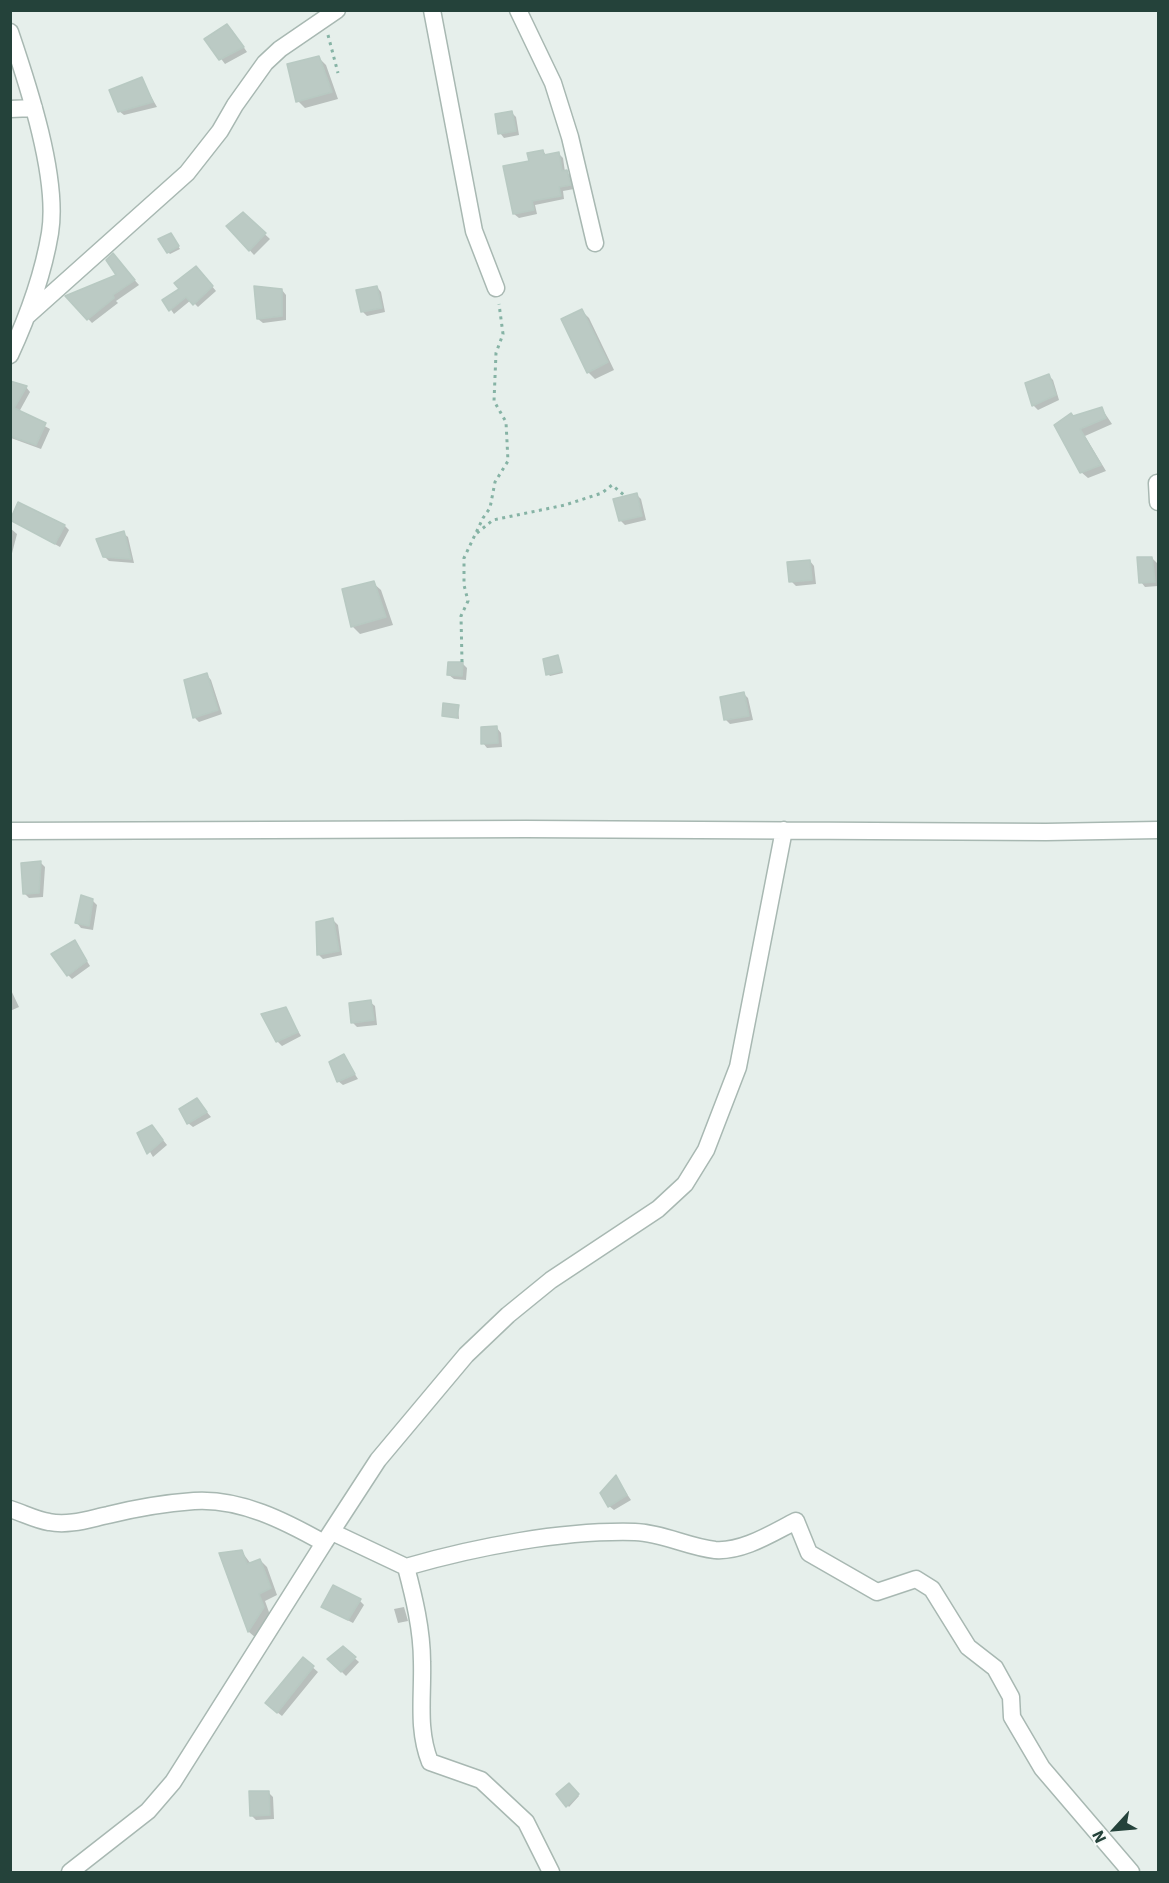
<!DOCTYPE html>
<style>
body{margin:0}
#map{position:relative;width:1169px;height:1883px;overflow:hidden;background:#e6efeb;font-family:"IBM Plex Sans",sans-serif}
canvas{display:block}
.frame{position:absolute;inset:0;border:12px solid #24423a;pointer-events:none}
.north{position:absolute;left:1085px;top:1799px;width:60px;height:60px;-webkit-text-stroke:4px #f7fbf9;paint-order:stroke;rotate:244deg;font-size:16px;font-weight:700;line-height:24px;text-align:center;color:#24423a}
.north::after{content:'';display:block;margin:auto;width:21px;height:27px;background:#24423a;clip-path:polygon(50% 0,100% 100%,50% 72%,0 100%)}
</style>
<div id="map">
<canvas width="1169" height="1883"></canvas>
<div class="frame"></div>
<div class="north">N</div>
</div>
<script>
const g = document.querySelector('canvas').getContext('2d');
g.lineJoin = 'round';
function fillPath(path, color) { g.fillStyle = color; g.fill(path, 'evenodd'); }
function strokePath(path, color, width, dash) { g.strokeStyle = color; g.lineWidth = width; g.lineCap = dash ? 'butt' : 'round'; g.setLineDash(dash || []); g.stroke(path); }
fillPath(new Path2D(`
 M232,30l15,22 -22,12 -19,-25z
 M319,58l7,7 12,34 -33,9 -7,-7z
 M141,79l16,28 -33,8 -5,-4z
 M512,113l4,4 3,18 -15,3 -4,-5z
 M543,151l4,5 12,-2 4,4 2,14 6,4 3,13 -11,2 1,8 -29,6 2,9 -18,4 -5,-4 16,-52z
 M243,214l27,25 -16,16 -26,-29z
 M172,237l8,12 -10,5 -2,-2z
 M117,260l22,25 -23,16 2,2 -26,20 -24,-26 50,-21z
 M200,272l16,19 -18,16 -7,-7 -17,14 -10,-14 18,-11z
 M377,287l4,5 4,20 -18,4 -5,-5z
 M282,290l4,5v25l-23,3 -5,-4z
 M582,311l7,7 25,52 -19,9 -7,-7z
 M1049,376l4,4 6,20 -21,10 -5,-5z
 M11,383l15,4 4,5 -11,20 31,17 -9,20 -30,-11z
 M1102,409l10,15 -27,12 21,35 -18,7 -7,-6 -8,-54z
 M636,494l5,5 5,21 -21,5 -5,-5z
 M12,520l53,6 4,4 -9,17z
 M10,528l7,6 -7,27z
 M123,533l5,4 6,26 -25,-2 -5,-5z
 M1152,558l5,5 1,23 -13,1 -4,-5z
 M810,561l4,5 2,18 -20,2 -5,-5z
 M373,583l8,7 12,35 -33,9 -8,-8z
 M557,657l6,16 -13,3 -2,-2z
 M463,664l4,4 -1,12 -12,-1 -5,-4z
 M207,675l4,5 11,34 -23,8 -5,-5z
 M743,693l5,5 5,22 -23,4 -4,-4 -5,-22z
 M458,706l1,13 -15,-4z
 M497,728l4,5 1,14 -15,1 -4,-5z
 M41,863l4,4 -2,30 -14,1 -4,-4z
 M92,900l5,5 -4,25 -12,-2 -4,-5z
 M333,920l5,5 4,30 -19,4 -5,-5z
 M75,942l15,24 -18,13 -4,-4z
 M10,988l9,19 -9,4z
 M370,1002l5,4 2,19 -20,2 -4,-4z
 M285,1009l16,27 -19,10 -5,-5z
 M343,1056l15,23 -15,6 -5,-4z
 M201,1105l10,12 -18,10 -5,-4z
 M156,1131l11,14 -14,12 -14,-24z
 M616,1478l15,22 -17,10 -5,-4z
 M242,1552l9,12 9,-4 7,7 10,28 -12,6 5,14 -14,23 -7,-6 -28,-77z
 M360,1601l4,4 -11,18 -31,-16z
 M404,1607l4,14 -10,2 -4,-14z
 M343,1648l16,14 -13,14 -17,-17z
 M303,1659l15,13 -36,44 -10,-8z
 M569,1785l10,11 -10,11 -11,-13z
 M268,1792l5,5 1,22 -18,1 -5,-5z`), '#0003');
const building = new Path2D(`
 M227,24l17,23 -25,13 -15,-21z
 M319,56l13,36 -36,10 -9,-38z
 M142,77l11,25 -35,10 -9,-22z
 M512,111l4,20 -18,3 -3,-20z
 M543,150l1,5 15,-3 3,19 5,-1 4,15 -12,2 2,9 -29,5 2,9 -21,4 -10,-48 26,-5 -2,-8z
 M243,212l23,21 -17,18 -23,-25z
 M171,233l8,13 -12,7 -9,-14z
 M113,253l22,27 -22,15 1,3 -27,22 -22,-24 51,-21 -10,-15z
 M196,266l17,20 -20,19 -7,-8 -17,14 -7,-11 17,-11 -5,-6z
 M254,286l28,3v27l-25,3z
 M377,286l5,22 -21,4 -5,-22z
 M582,309l26,53 -21,11 -26,-54z
 M1049,374l7,21 -24,11 -7,-23z
 M10,381l17,5 -13,22 32,15 -10,22 -26,-9z
 M1102,407l4,11 -26,11 21,36 -21,8 -26,-48 17,-12 2,3z
 M637,493l5,23 -23,5 -6,-22z
 M18,502l47,23 -10,19 -45,-24z
 M124,531l7,28 -28,-2 -7,-18z
 M1137,557h15l3,25 -16,1z
 M810,560l2,20 -23,2 -2,-20z
 M374,581l12,36 -35,10 -9,-38z
 M558,655l4,16 -16,4 -3,-16z
 M448,662h15l-1,14 -15,-1z
 M207,673l11,37 -25,8 -9,-38z
 M744,692l5,24 -25,4 -4,-23z
 M443,703l16,2 -2,13 -15,-2z
 M497,726l1,17 -17,1v-17z
 M41,861l-2,32 -16,1 -2,-31z
 M81,895l12,4 -4,27 -14,-3z
 M333,918l6,33 -22,4 -1,-33z
 M75,940l12,21 -20,15 -16,-22z
 M371,1000l3,20 -23,3 -2,-20z
 M286,1007l12,25 -22,10 -15,-28z
 M344,1054l11,20 -18,8 -8,-20z
 M197,1098l10,14 -20,12 -8,-15z
 M152,1125l11,15 -16,14 -10,-21z
 M616,1475l11,20 -19,12 -8,-14z
 M242,1550l5,14 13,-5 11,29 -12,6 5,13 -16,25 -29,-79z
 M333,1585l28,14 -13,21 -27,-13z
 M343,1646l13,11 -15,15 -14,-13z
 M303,1657l11,9 -37,47 -12,-10z
 M569,1783l10,11 -13,13 -10,-13z
 M249,1791h20l1,24 -20,1z`);
fillPath(building, '#bbcac4');
strokePath(building, '#b8c9c2', 1.5);
const street = new Path2D(`
 M432,10l42,221 22,57
 M518,10l35,73 17,54 25,106
 M10,32c18,53 49,146 40,201 -7,42 -22,83 -40,122
 M10,109l24,-1
 M27,316l160,-143 33,-42 15,-26 30,-42 15,-14 57,-39
 M1157,483l1,19
 M10,831l516,-2 520,3 112,-2
 M10,1509c13,4 26,11 39,13 20,4 40,-3 59,-7 28,-7 58,-12 86,-14 46,-3 91,20 130,42l54,-83 88,-105 42,-40 43,-35 107,-71 27,-25 21,-34 32,-83 46,-237
 M332,1532l74,35c69,-20 157,-37 229,-35 28,1 53,15 80,18 28,2 57,-17 81,-29l13,32 68,39 39,-13 16,10 36,58 27,21 16,29 1,20 30,51 89,104
 M406,1567c8,30 16,63 16,95 1,35 -5,67 8,100l51,18 45,42 25,50
 M70,1872l78,-61 25,-29 151,-239`);
strokePath(street, '#a8b8b2', 19);
strokePath(new Path2D(`
 M328,35l10,38
 M477,533l16,-13 72,-15 37,-12 10,-8 13,11
 M462,662l-1,-46 7,-15 -4,-16v-27l19,-40 7,-10 5,-26 13,-21 -2,-39 -12,-21 2,-48 7,-19 -4,-30`), '#86b3a5', 3, [3, 4.5]);
strokePath(street, '#fff', 16);
</script>
